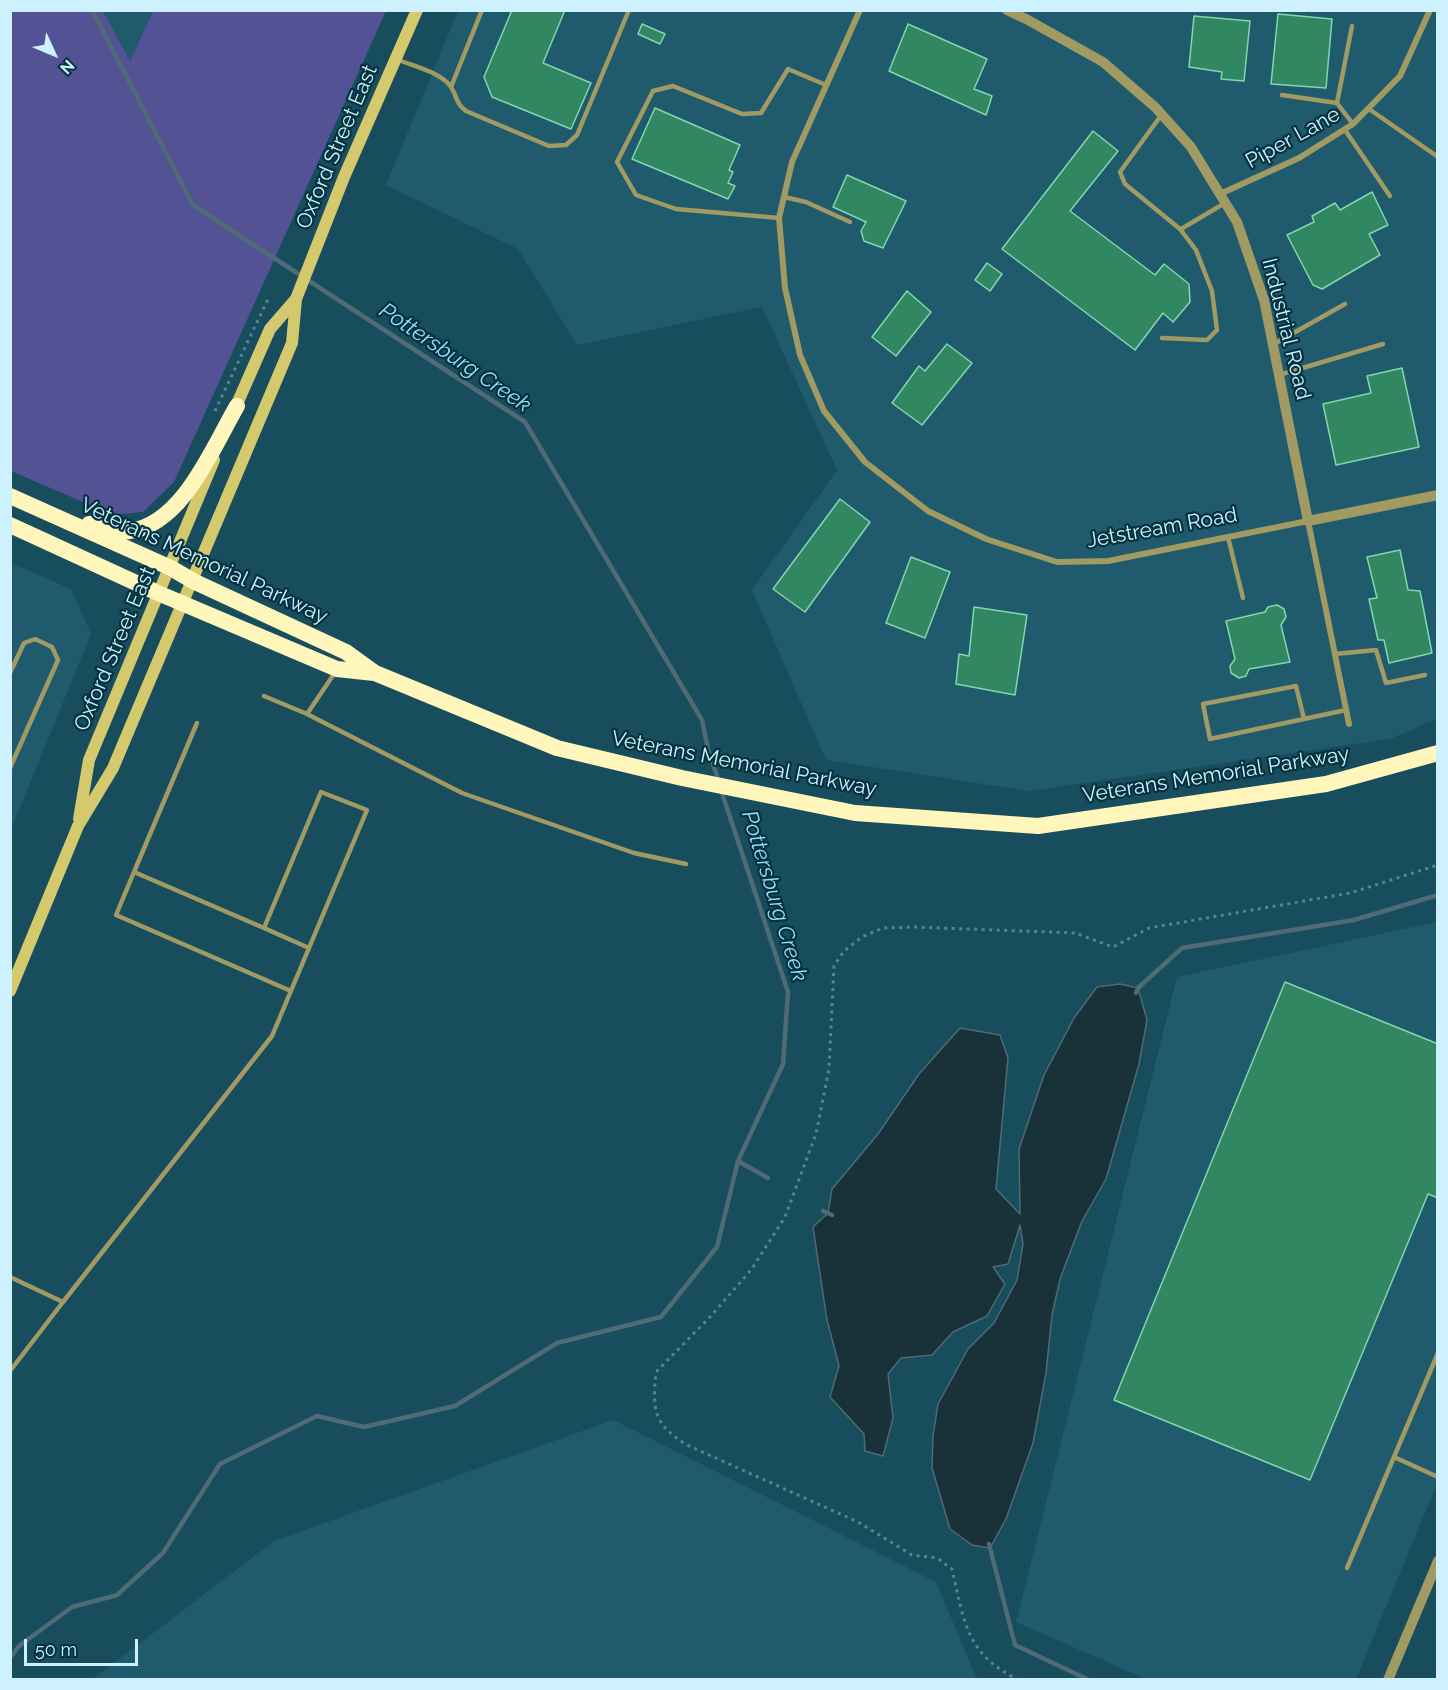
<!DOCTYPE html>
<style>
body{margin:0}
#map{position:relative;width:1448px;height:1690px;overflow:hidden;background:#184d5e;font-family:Raleway,sans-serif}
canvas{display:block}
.frame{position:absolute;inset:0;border:12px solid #cdf1fe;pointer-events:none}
.north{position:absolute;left:24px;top:24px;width:60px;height:60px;-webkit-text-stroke:4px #05323f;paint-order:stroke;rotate:134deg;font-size:16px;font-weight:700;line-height:24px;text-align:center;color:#cdf1fe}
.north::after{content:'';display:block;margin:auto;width:21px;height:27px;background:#cdf1fe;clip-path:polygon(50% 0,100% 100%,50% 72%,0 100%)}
.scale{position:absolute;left:24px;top:1639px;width:114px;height:27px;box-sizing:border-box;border:3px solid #cdf1fe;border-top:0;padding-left:8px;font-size:18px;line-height:21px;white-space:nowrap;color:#cdf1fe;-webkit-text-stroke:4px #05323f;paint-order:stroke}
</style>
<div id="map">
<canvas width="1448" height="1690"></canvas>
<div class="frame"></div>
<div class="north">N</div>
<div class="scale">50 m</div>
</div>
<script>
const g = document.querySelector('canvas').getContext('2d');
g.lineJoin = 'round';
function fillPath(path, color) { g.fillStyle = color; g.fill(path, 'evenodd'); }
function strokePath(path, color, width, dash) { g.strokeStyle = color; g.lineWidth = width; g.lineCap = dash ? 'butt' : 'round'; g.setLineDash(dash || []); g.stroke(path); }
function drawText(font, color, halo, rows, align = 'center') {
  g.font = font + ' Raleway,sans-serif'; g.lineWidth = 4.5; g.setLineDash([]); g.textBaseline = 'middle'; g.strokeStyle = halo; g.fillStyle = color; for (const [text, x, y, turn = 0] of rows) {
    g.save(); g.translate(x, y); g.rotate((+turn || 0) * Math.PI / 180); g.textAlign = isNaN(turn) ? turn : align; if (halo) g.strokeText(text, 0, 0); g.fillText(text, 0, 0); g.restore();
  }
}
fillPath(new Path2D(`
 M103,11h50l-23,50z
 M458,11h979v708l-47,20 -361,52 -203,-31 -74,-170 85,-120 -75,-163 -185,38 -59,-96 -132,-64z
 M11,563l60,26 20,45 -80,196z
 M1437,922v562l-81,195h-210l-130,-57 161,-645z
 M613,1420l323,162 41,97h-884l181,-138z`), '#1f5b6d');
fillPath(new Path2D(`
 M11,10l92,1 27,50 23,-50h233l-212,471 -31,30 -30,3 -102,-44z`), '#535295');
const water = new Path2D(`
 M1120,984l18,4 9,32 -8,44 -33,115 -24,42 -22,58 -8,36 -6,58 -13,70 -27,76 -16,29 -18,-3 -22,-16 -18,-61 1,-32 5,-32 30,-55 26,-26 23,-43 6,-36 -3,-19 -12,39 -15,3 12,17 -18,32 -34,16 -21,23 -31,3 -13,16 5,44 -10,38 -18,-5 -1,-17 -34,-37 9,-31 -12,-46 -14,-93 15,-14 4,-24 46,-55 41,-60 41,-46 40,7 8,23 -12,131 24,25 -1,-65 25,-74 30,-57 23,-31z`);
fillPath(water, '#193139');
strokePath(water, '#4f6b74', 1.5);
strokePath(new Path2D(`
 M92,10l101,195 332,217 177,298 6,29 11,33
 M1136,993l2,-5 44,-40 172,-28 84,-25
 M738,1161l30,17
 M823,1211l9,4
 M989,1544l26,101 74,35
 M10,1658l9,-12 53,-39 45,-12 46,-42 57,-89 97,-48 47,11 91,-21 102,-63 104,-26 56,-70 21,-86 45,-97 5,-72 -67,-202`), '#4f6b74', 4.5);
const building = new Path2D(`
 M512,10h53l-22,53 48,20 -20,46 -79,-32 -8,-20z
 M1278,14l54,5 -6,69 -55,-4z
 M1194,16l56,5 -6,60 -23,-2 1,-7 -33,-5z
 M642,24l23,10 -5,10 -22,-10z
 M908,24l79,35 -13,30 18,7 -6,19 -97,-44z
 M655,108l85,37 -11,25 4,2 -5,11 7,3 -7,13 -96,-40z
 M1093,131l25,20 -48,60 85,64 9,-11 25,20 1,18 -17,20 -10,-9 -28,37 -133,-101z
 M847,175l59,26 -23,47 -19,-7 -3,-10 5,-9 -33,-15z
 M1372,192l16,33 -19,9 11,21 -58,34 -9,-4 -26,-50 27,-13 -2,-6 23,-13 5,7z
 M987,263l15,11 -12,17 -15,-11z
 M907,291l24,21 -35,44 -24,-19z
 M947,344l25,19 -50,62 -30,-22 27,-37 6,5z
 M1402,368l17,79 -83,18 -13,-61 48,-11 -4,-17z
 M840,499l30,23 -65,90 -32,-23z
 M1400,550l8,40 12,1 12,62 -43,10 -5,-23h-6l-9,-41 8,-1 -10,-41z
 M911,557l39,15 -25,66 -39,-15z
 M1277,605l7,4 2,8 -5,8 9,37 -41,7 -3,7 -7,2 -8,-5 -1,-7 5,-7 -9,-38 39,-9 3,-5z
 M974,607l53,8 -12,80 -59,-11 3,-30 10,2z
 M1285,982l153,62v154l-10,-4 -118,286 -196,-80z`);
fillPath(building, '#328763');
strokePath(building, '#81d7ae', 1.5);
strokePath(new Path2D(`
 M215,411l53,-112
 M1019,1680c-53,-25 -55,-59 -67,-111l-15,-11 -25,-3 -54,-33 -171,-77c-33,-20 -35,-35 -31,-73l54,-55 41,-47 34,-53 31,-83 13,-65 5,-103 10,-15 18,-14 21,-9 31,-1 161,6 38,14 36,-19 201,-35 88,-28`), '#558494', 3, [3, 4.5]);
strokePath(new Path2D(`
 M396,59c16,7 45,13 55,28 7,11 4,15 15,24l83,35 17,-1 11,-10 52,-125
 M451,87l31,-77
 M1282,95l55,8 15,-77
 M1337,103l16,21
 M1369,109l69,48
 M1345,130l45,66
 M784,197l22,5 44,20
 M779,218l-103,-9 -40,-14 -19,-33 36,-71 20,-5 69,28 19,-1 27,-44 38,16
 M1181,229l44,-26
 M1162,338l45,2 10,-10 -5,-39 -16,-41 -16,-21 -55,-45 -5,-12 42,-58
 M1274,344l71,-40
 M1279,375l104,-31
 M1228,537l15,61
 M1335,654l41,-4 10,33 39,-8
 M10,673l14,-30 11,-4 17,8 6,13 -48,108
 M264,696l43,18 155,79 172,60 52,11
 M307,714l29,-43
 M1304,719l-8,-33 -93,18 7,35 136,-29
 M197,723l-63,149 130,56
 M134,872l-18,43 175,76
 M10,1277l53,25 209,-266c32,-75 63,-151 95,-226l-46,-18 -57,136 45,20
 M10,1371l53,-69
 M1394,1457l44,20
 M1347,1568l91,-215`), '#a19a63', 4.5);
strokePath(new Path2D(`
 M860,10l-68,152 -13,56 6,70 15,67 24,56 41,51 63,49 58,28 71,23 51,-1 200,-40 41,203
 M1220,194l79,-36 54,-34 47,-48 30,-66`), '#a19a63', 6);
strokePath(new Path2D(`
 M1007,10l21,10 75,42 52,45 36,40 46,75 27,78 44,221 130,-26
 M1388,1680l50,-119`), '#a19a63', 10);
strokePath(new Path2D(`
 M233,413l37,-84 26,-30
 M79,819l10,-59 125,-300
 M10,991l68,-165 35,-58 179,-425 4,-44 48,-122 73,-167`), '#d5c96e', 12);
strokePath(new Path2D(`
 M10,496l161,72 22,13 153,71 29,21 182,75 125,30 173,35 183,13 288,-42 112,-31
 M89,524c12,2 29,9 41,7 53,-7 83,-84 107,-125
 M10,525l148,68 179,76 37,4`), '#fef6ba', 16);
drawText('21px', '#cdf1fe', '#05323f', [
 ["Piper Lane",1293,138,-29],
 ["Oxford Street East",337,147,-67],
 ["Industrial Road",1286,329,76],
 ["Jetstream Road",1162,528,-10],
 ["Veterans Memorial Parkway",204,561,25],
 ["Oxford Street East",115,649,-67],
 ["Veterans Memorial Parkway",744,764,11],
 ["Veterans Memorial Parkway",1216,775,-9]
]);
drawText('italic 22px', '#98dff9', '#05323f', [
 ["Pottersburg Creek",455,358,34],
 ["Pottersburg Creek",774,896,73]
]);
</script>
